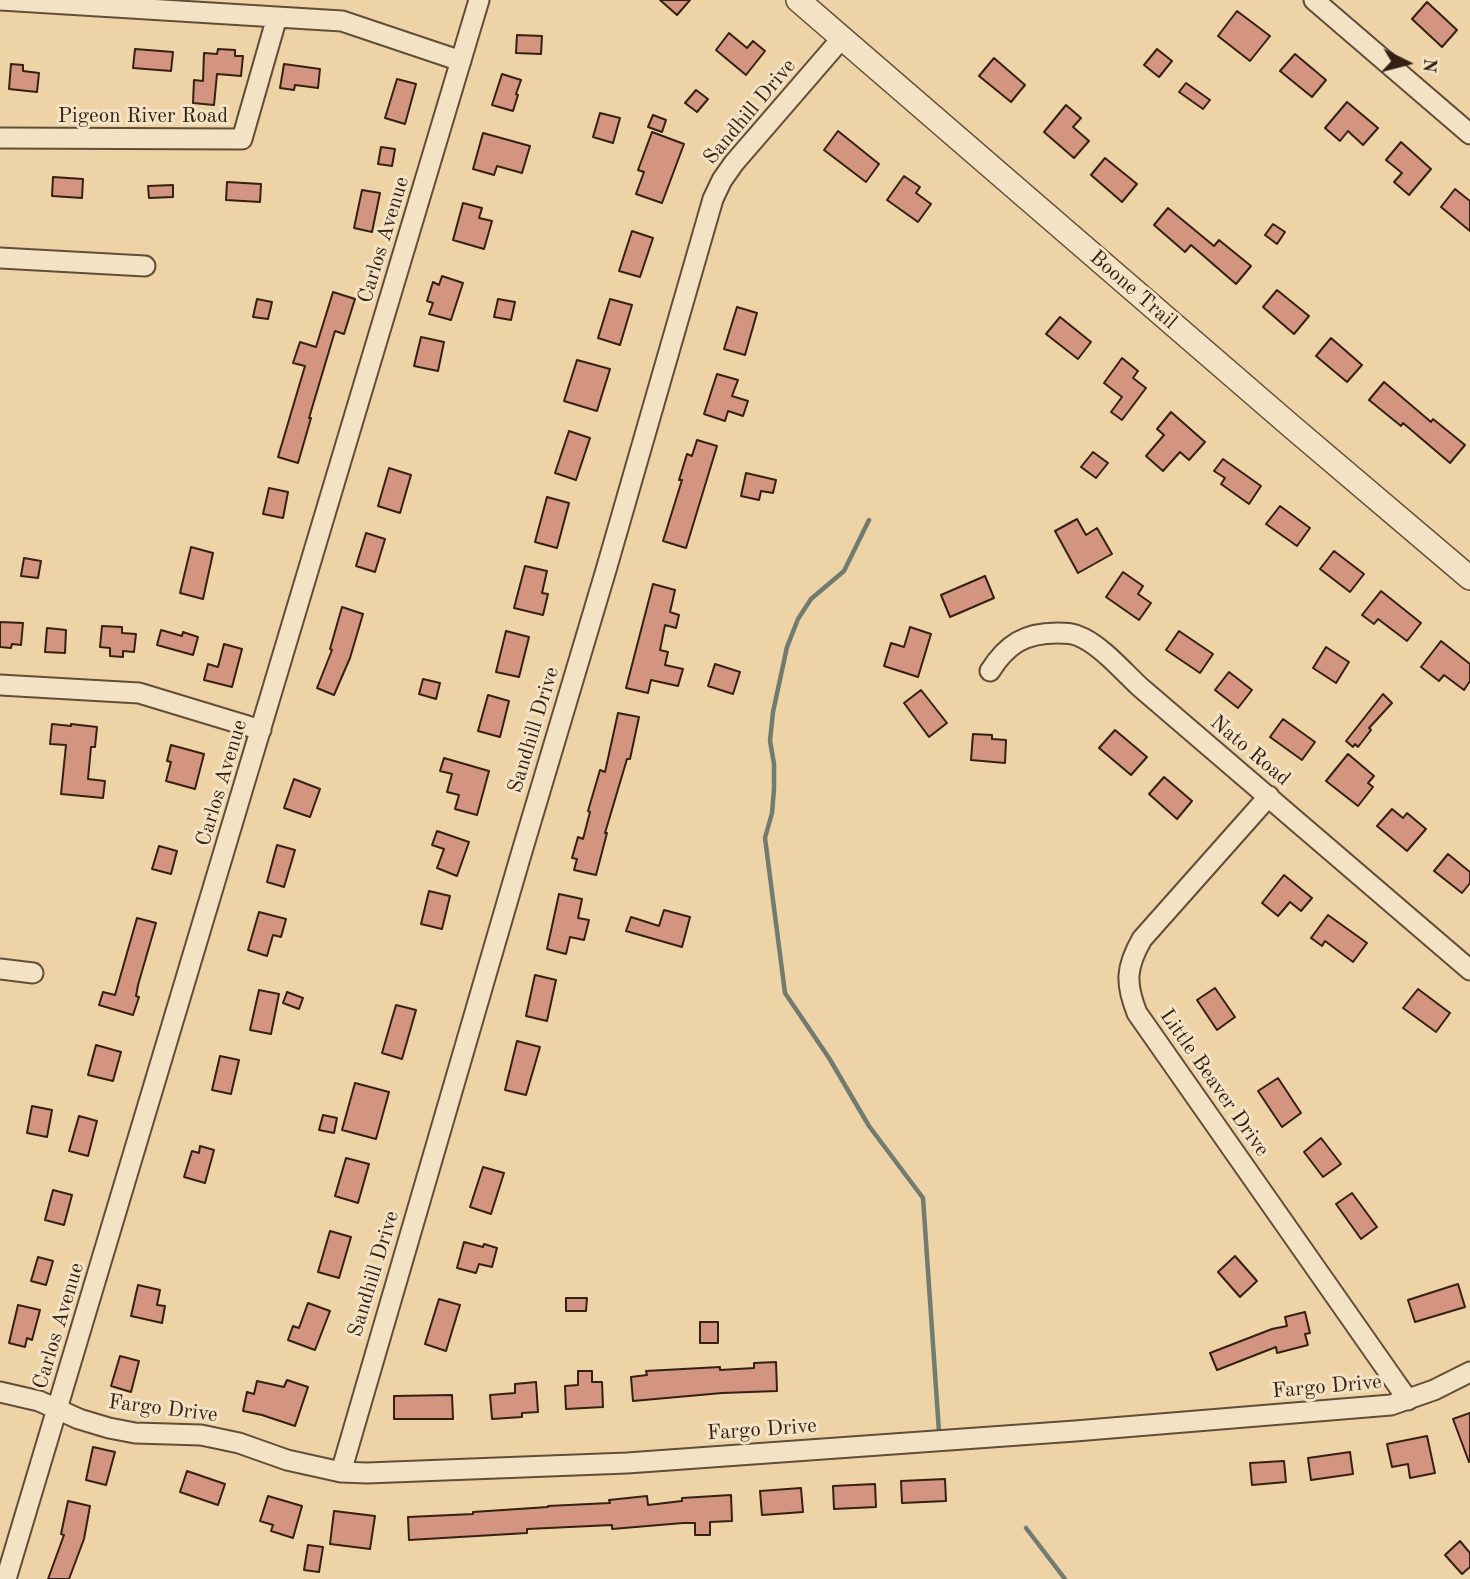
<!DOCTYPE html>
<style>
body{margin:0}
#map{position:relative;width:1470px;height:1579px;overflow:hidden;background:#edd3a5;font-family:"Old Standard TT",serif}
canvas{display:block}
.north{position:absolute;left:1372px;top:28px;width:70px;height:70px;-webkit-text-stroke:5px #f3e2c4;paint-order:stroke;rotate:96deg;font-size:19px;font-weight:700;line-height:28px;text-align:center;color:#342014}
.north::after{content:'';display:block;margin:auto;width:24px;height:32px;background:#342014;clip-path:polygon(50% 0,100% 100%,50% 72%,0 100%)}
</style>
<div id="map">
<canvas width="1470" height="1579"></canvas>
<div class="north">N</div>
</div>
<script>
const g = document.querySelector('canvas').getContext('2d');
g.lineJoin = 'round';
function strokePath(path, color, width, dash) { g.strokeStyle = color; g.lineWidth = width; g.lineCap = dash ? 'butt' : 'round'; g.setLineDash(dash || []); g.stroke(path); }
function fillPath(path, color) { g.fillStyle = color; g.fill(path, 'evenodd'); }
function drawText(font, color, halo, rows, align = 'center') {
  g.font = font + ' "Old Standard TT",serif'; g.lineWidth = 6; g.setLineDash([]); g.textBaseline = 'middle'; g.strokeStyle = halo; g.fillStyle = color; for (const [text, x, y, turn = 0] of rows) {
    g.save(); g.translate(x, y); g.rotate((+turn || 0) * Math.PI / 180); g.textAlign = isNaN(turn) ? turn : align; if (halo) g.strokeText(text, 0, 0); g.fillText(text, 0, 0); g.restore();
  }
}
strokePath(new Path2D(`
 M869,520l-25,51 -33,28 -13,20 -11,28 -14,65 -3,29 4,23v25l-2,24 -7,25 20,155 44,65 40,68 54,72 16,234
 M1026,1528l39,51`), '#717b6f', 4.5);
const building = new Path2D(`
 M660,0h30l-13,15z
 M1427,2l30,28 -15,17 -30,-28z
 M1237,11l33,25 -20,25 -32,-25z
 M729,33l18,15 6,-7 12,10 -19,24 -30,-25z
 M517,35l25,1 -1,18 -25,-1z
 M135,49l38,3 -2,19 -38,-3z
 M218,49l17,1v6h8l-2,20 -24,-2 -3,31 -21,-2 1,-23 9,1 1,-28 13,1z
 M1157,49l15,12 -13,16 -15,-12z
 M1295,54l31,26 -14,17 -32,-26z
 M994,58l31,27 -14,17 -32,-26z
 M11,64l12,1v6l16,2 -2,19 -28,-3z
 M284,64l36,5 -2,19 -23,-3 -1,5 -14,-2z
 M502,74l19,6 -5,14 2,1 -5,16 -21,-6z
 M397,79l19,5 -11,40 -20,-6z
 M1186,83l24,17 -7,9 -24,-17z
 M696,90l12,9 -11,13 -12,-9z
 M1347,102l31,26 -15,17 -15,-14 -8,10 -15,-13z
 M1066,105l15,13 -8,9 16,14 -15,17 -30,-26z
 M600,113l20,5 -7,25 -20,-6z
 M653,115l13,5 -4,12 -14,-5z
 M838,131l41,33 -13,18 -42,-32z
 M652,132l32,12 -22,59 -26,-9 8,-22 -6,-2z
 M483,133l47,13 -8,27 -25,-7 -3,9 -21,-6z
 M1401,142l30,27 -22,26 -15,-13 8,-9 -16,-13z
 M381,147l14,2 -3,17 -14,-2z
 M1105,158l32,26 -15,18 -31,-27z
 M904,176l16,11 -4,6 15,11 -13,18 -31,-22z
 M53,177l30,2 -1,19 -30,-2z
 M227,182l34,2 -1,18 -34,-2z
 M173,185v12l-24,1 -1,-12z
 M1455,189l15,12v30l-29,-24z
 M362,190l18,3 -8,39 -18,-4z
 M463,203l19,5 -3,10 13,3 -8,28 -31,-9z
 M1168,208l46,38 5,-6 32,26 -15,18 -45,-39 -6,7 -31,-27z
 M1273,224l12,8 -8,12 -12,-9z
 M632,231l21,7 -13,39 -21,-6z
 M442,276l21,7 -12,37 -22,-6 4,-11 -6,-2 6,-19 6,3z
 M1277,290l32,26 -15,18 -31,-27z
 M333,292l22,7 -11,35 -9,-3 -26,87h2l-13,45 -20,-6 27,-91 -12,-3 7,-21 16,5z
 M257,299l15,3 -4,17 -15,-2z
 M498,299l17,3 -4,18 -17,-3z
 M610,299l22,6 -12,40 -22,-7z
 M737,307l20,6 -12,42 -21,-6z
 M1060,317l31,25 -13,17 -32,-25z
 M421,337l23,5 -6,29 -24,-5z
 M1331,338l31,27 -15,17 -31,-26z
 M1122,358l16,13 -5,7 13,10 -24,32 -11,-8 11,-15 -18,-14z
 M577,360l33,9 -13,42 -33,-10z
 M717,374l21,6 -6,16 16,5 -5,15 -15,-5 -3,10 -21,-7z
 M1384,382l47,40 2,-3 32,26 -15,18 -47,-40 -2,3 -32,-26z
 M1171,412l34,30 -16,18 -9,-8 -17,19 -17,-15 18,-21 -7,-6z
 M569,431l21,7 -14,42 -21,-7z
 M697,440l20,6 -31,102 -23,-7 19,-61h-3l8,-26 5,2z
 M1093,452l15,11 -12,15 -15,-11z
 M1223,459l38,27 -12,18 -28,-20 4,-6 -11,-7z
 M389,468l22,7 -11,38 -22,-7z
 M746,473l30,7 -3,13 -12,-2 -2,9 -18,-4z
 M269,488l19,4 -5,26 -20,-4z
 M547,497l22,6 -12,45 -22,-6z
 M1280,506l30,22 -13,18 -31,-22z
 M1077,519l9,16 11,-7 15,26 -34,19 -23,-42z
 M366,533l19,6 -10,33 -19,-6z
 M191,547l22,6 -10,46 -23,-6z
 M1334,551l30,23 -14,18 -30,-23z
 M24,558l17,3 -3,17 -17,-2z
 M525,566l22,5 -5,22 6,1 -5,21 -29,-7z
 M1123,572l20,14 -5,8 13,9 -12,17 -33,-23z
 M985,576l9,22 -44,19 -9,-22z
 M653,584l22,6 -5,22 9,3 -3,13 -11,-3 -5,25 8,2 -3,13 18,4 -5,17 -27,-6 -3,13 -22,-5z
 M1381,591l40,32 -14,18 -29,-22 -4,5 -12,-9z
 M342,607l21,7 -13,44 -16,37 -17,-7 15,-38 -2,-1z
 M0,622l23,1 -2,22 -9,-1 -1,4 -11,-1z
 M102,626l20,1v6l14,1 -2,18 -11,-1v6l-13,-1v-8l-10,-1z
 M910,627l21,7 -13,43 -34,-11 7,-23 13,4z
 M47,628l19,2 -1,23 -20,-1z
 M161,630l21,6 1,-4 15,5 -5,18 -36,-10z
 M506,631l23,6 -10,40 -23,-5z
 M1179,631l34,23 -13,19 -34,-23z
 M1441,641l29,23v17l-6,9 -20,-15 -5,6 -18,-14z
 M224,644l18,5 -10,38 -28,-7 4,-16 10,3z
 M1326,647l23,15 -13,21 -23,-15z
 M715,664l25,8 -7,22 -25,-8z
 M1229,672l23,18 -14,18 -23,-18z
 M423,679l17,4 -4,16 -17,-5z
 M921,690l26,33 -18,14 -25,-34z
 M1383,694l9,9 -23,25 2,2 -13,17 -3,-3 -2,3 -7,-6z
 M488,695l21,6 -9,36 -22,-6z
 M618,713l21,4 -9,42h-3l-22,74h2l-11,42 -22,-5 3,-11 -5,-1 6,-21 5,2 7,-27 -2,-1 12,-41 5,2z
 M1283,719l32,23 -13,18 -32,-23z
 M52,724l19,2v-2l26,3 -2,20h-4l-3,32 17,2 -2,17 -42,-4 5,-49 -16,-1z
 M1115,730l32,27 -16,18 -32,-27z
 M973,734l19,1v4l14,1 -1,23 -34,-3z
 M171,745l33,9 -9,35 -29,-8 5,-19 -4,-1z
 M1348,754l26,22 -6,7 5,4 -15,19 -32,-25z
 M444,758l45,13 -12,44 -22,-6 4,-14 -12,-3 5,-18 -12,-3z
 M1164,777l28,24 -15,18 -28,-25z
 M294,779l26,10 -10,28 -26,-9z
 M1392,809l11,9 4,-5 19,16 -19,22 -30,-25z
 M437,831l32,11 -12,34 -20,-8 7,-19 -12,-4z
 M277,845l18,5 -11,37 -17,-5z
 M159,846l18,5 -6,23 -19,-5z
 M1448,854l22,18v11l-8,10 -28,-22z
 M1284,875l28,23 -11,13 -11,-9 -12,14 -16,-13z
 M429,891l21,5 -8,33 -21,-5z
 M559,894l23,5 -4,19 11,2 -5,20 -14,-3 -4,17 -19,-5z
 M664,910l26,7 -8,30 -56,-16 5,-14 28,9z
 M259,912l27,7 -5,18 -8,-2 -6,21 -19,-6z
 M1328,915l39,28 -14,19 -28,-21 -3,5 -11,-8z
 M137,918l19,5 -18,62 -2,11 3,1 -6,18 -34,-10 4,-13 12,3z
 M535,975l21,5 -9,41 -21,-5z
 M1215,988l20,29 -18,13 -20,-30z
 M1418,989l32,24 -14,19 -33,-24z
 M259,990l20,4 -8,40 -21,-4z
 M287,992l16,6 -4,11 -16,-6z
 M396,1005l20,5 -14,49 -20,-6z
 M517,1041l23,6 -14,48 -21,-5z
 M96,1045l25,7 -8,29 -25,-6z
 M220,1056l19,4 -8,34 -19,-4z
 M1278,1078l23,35 -19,14 -24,-36z
 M355,1083l34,9 -13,47 -34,-9z
 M32,1106l20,4 -5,27 -20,-4z
 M323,1115l14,3 -3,15 -15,-3z
 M79,1116l18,5 -9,35 -19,-5z
 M1321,1138l20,26 -18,13 -19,-25z
 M200,1146l14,4 -9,33 -21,-6 8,-26 7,2z
 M346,1158l23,6 -11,39 -23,-7z
 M483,1167l21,6 -13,41 -21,-7z
 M53,1190l19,5 -8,30 -19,-5z
 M1352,1193l25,34 -16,12 -25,-35z
 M330,1231l21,6 -12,41 -21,-6z
 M464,1242l19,5 1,-3 13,4 -5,19 -13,-3 -3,9 -19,-5z
 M1235,1256l22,25 -17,16 -22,-25z
 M38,1257l15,4 -7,24 -15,-4z
 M1458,1284l7,23 -50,15 -7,-22z
 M138,1285l22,5 -3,15 8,1 -3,17 -31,-7z
 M566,1298h21l-1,13h-20z
 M439,1299l21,6 -14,46 -21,-7z
 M308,1303l22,8 -15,39 -27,-10 5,-14 6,2z
 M18,1305l22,5 -8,30 -5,-2 -2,9 -16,-4z
 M1305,1312l5,21 -5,1 3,11 -31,8 -1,-6 -59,23 -7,-17 62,-24 15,-3 -2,-9z
 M700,1322h18v21h-18z
 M120,1356l19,5 -8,31 -20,-6z
 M776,1362l1,29 -55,2 -89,8 -2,-24 16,-2 -1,-4 74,-4v3l34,-2v-5z
 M578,1371h14v11h10l1,25 -37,2 -1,-23 13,-1z
 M287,1380l21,7 -13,39 -33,-11 -19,-4 4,-19 7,2 3,-13 27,6z
 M536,1382l2,30 -16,1v4l-30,2 -2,-24 25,-2v-9z
 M452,1395l1,24h-59v-23z
 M1470,1413v48l-1,1 -16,-43z
 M1427,1436l8,37 -25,5 -2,-14 -16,3 -5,-23z
 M93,1447l22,5 -9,33 -20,-5z
 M1350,1452l3,22 -42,6 -3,-22z
 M1284,1461l2,21 -34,3 -2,-22z
 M187,1471l38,13 -7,21 -38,-13z
 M945,1479l1,22 -44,2 -1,-22z
 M875,1484l1,23 -42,2 -1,-23z
 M801,1488l2,24 -41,3 -2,-24z
 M731,1495l1,26 -22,1v13h-15v-12h-12l-71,6v-4l-85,4v4l-118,7 -1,-23 65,-3v-2l75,-5v-1l62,-3 -1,-3 38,-4 1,9 34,-4v-3z
 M268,1496l34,10 -9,32 -22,-7 2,-6 -13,-4z
 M68,1501l22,5 -6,33 -15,40h-21l16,-44 -3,-1z
 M334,1511l41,5 -5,33 -40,-5z
 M1460,1541l10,12v14l-8,7 -17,-19z
 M308,1545l15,2 -4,25 -15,-2z`);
fillPath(building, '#d49580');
strokePath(building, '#342014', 2);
const minor = new Path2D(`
 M0,0l342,21 119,40
 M1314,0l156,134
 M0,138l242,1 35,-122
 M0,258l145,8
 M990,671c17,-27 35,-38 67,-38 9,0 17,0 26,5 20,10 40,33 57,49l330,283
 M0,685l139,8 122,37
 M1269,796l-127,143c-16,28 -17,44 -5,74l271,387
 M0,969l33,4
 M0,1392l39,9 40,18 30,9 26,5 66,2 38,8 48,17 54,12 26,1 260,-10 448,-32 316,-26 43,-15 36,-18
 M341,1472l179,-614 86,-288 107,-371 9,-19 12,-17 108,-125
 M6,1579l473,-1579`);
const tertiary = new Path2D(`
 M798,0l493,426 179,152`);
strokePath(minor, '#624d38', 23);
strokePath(tertiary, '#624d38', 26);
strokePath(minor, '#f3e2c4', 19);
strokePath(tertiary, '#f3e2c4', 23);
drawText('21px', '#342014', '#f3e2c4', [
 ["Sandhill Drive",750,112,-50],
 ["Pigeon River Road",143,116],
 ["Carlos Avenue",384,240,-73],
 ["Boone Trail",1133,290,41],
 ["Sandhill Drive",534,730,-73],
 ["Nato Road",1250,751,40],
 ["Carlos Avenue",222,783,-73],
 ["Little Beaver Drive",1214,1083,55],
 ["Sandhill Drive",374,1274,-73],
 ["Carlos Avenue",59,1326,-73],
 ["Fargo Drive",1327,1387,-5],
 ["Fargo Drive",163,1409,7],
 ["Fargo Drive",762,1430,-4]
]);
</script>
